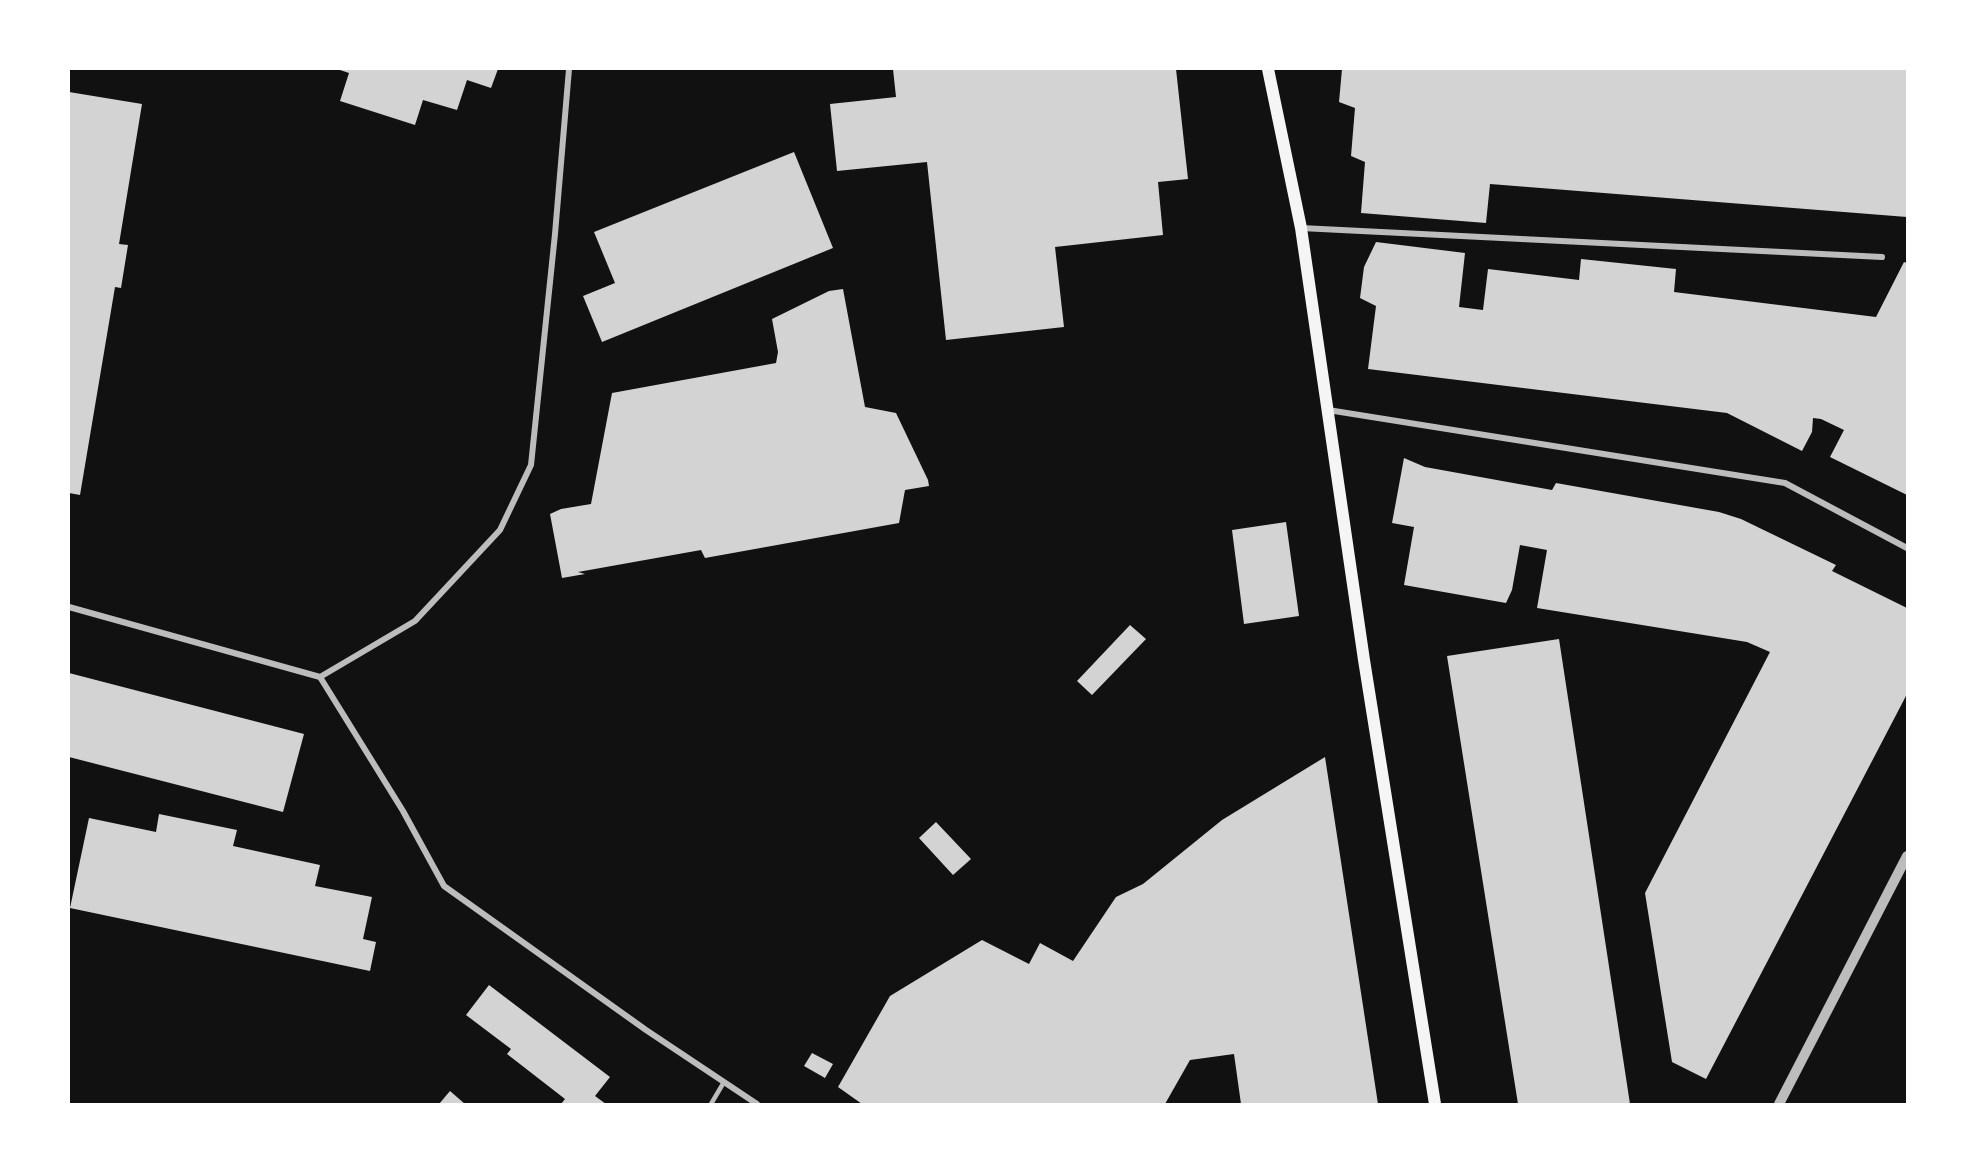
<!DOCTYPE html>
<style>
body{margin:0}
#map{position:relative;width:1976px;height:1173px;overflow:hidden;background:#111;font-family:Ubuntu,sans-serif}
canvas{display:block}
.frame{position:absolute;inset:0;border:70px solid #fff;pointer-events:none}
</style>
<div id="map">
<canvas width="1976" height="1173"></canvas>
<div class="frame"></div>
</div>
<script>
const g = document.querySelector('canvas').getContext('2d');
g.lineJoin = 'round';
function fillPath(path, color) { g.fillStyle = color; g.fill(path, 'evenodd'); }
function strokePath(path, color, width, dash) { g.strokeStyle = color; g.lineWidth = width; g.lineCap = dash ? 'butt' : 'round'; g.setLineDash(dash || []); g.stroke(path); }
fillPath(new Path2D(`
 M337,69h161l-7,19 -24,-8 -10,30 -34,-10 -8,25 -75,-24 9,-28z
 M893,69h283l12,110 -30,3 5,53 -108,12 9,80 -118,13 -19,-178 -90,9 -7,-67 66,-7z
 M1342,69h565v148l-417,-33 -4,39 -125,-10 4,-51 -14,-6 4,-48 -16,-6z
 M69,92l73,12 -23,140 9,1 -7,43 -6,-1 -35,208 -11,-2z
 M794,152l39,96 -231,94 -19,-46 32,-13 -21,-51z
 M1376,242l89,11 -6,54 24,3 5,-41 91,11 2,-21 95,10 -2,23 202,25 28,-55 3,1v232l-77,-38 14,-27 -23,-11 -8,-1 -1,14 -10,19 -75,-38 -359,-44 8,-63 -16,-8 4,-31z
 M843,289l22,118 31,6 32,67 1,6 -24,4 -6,33 -194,35 -4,-8 -123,22 7,2 -23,4 -12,-64 11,-5 30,-5 21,-111 164,-30 2,-11 -6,-33 57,-28z
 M1404,458l21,9 127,23 4,-7 163,29 22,7 95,46 -4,6 75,37v86l-201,385 -34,-17 -27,-169 125,-241 -23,-10 -210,-34 10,-58 -27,-5 -8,45 -6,13 -102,-18 10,-58 -22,-4z
 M1286,522l13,94 -55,8 -12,-94z
 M1130,625l16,14 -54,56 -15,-14z
 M1559,639l71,465h-112l-71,-448z
 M69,673l235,61 -21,78 -214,-55z
 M1325,757l53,347h-137l-7,-50 -44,6 -25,44h-303l-24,-17 52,-91 92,-56 47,24 11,-21 33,18 43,-64 27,-13 79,-64z
 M159,814l78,16 -4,16 87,19 -5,21 57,11 -9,42 13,3 -6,29 -300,-63 19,-90 67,14z
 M936,822l35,37 -18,16 -34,-37z
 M489,985l121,92 -15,19 11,8h-45l4,-5 -58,-45 4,-5 -45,-34z
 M812,1053l21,11 -8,14 -21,-12z
 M450,1091l15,13h-26z`), '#d3d3d3');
strokePath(new Path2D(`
 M711,1104l13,-22`), '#bcbcbc', 4.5);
strokePath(new Path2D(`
 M1301,228l581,29
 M1328,410l457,73 122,65
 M69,607l251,70 95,-56 85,-91 31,-65 24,-231 14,-165
 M320,677l83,134 41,75 202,144 111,74`), '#bcbcbc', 6);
strokePath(new Path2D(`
 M1779,1104l128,-248`), '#bcbcbc', 10);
strokePath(new Path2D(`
 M1268,69l33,159 63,432 71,444`), '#f5f5f5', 12);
</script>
